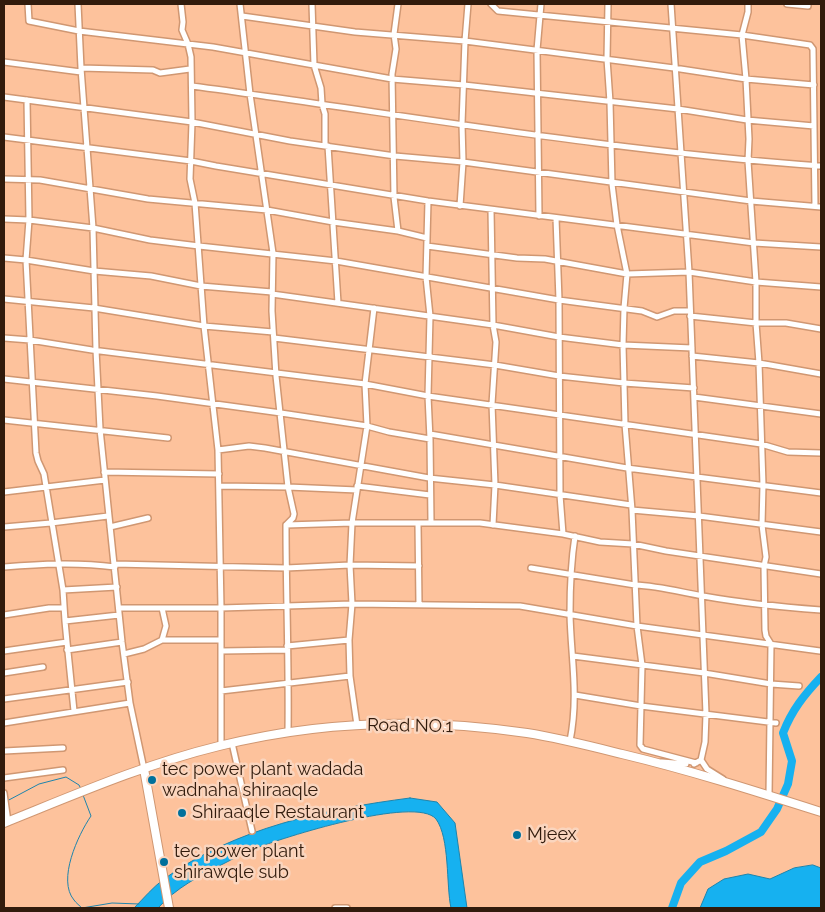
<!DOCTYPE html>
<style>
body{margin:0}
#map{position:relative;width:825px;height:912px;overflow:hidden;background:#fdc29c;font-family:Raleway,sans-serif}
canvas{display:block}
.frame{position:absolute;inset:0;border:5px solid #311b0c;pointer-events:none}
</style>
<div id="map">
<canvas width="825" height="912"></canvas>
<div class="frame"></div>
</div>
<script>
const g = document.querySelector('canvas').getContext('2d');
g.lineJoin = 'round';
function fillPath(path, color) { g.fillStyle = color; g.fill(path, 'evenodd'); }
function strokePath(path, color, width, dash) { g.strokeStyle = color; g.lineWidth = width; g.lineCap = dash ? 'butt' : 'round'; g.setLineDash(dash || []); g.stroke(path); }
function drawText(font, color, halo, rows, align = 'center') {
  g.font = font + ' Raleway,sans-serif'; g.lineWidth = 5; g.setLineDash([]); g.textBaseline = 'middle'; g.strokeStyle = halo; g.fillStyle = color; for (const [text, x, y, turn = 0] of rows) {
    g.save(); g.translate(x, y); g.rotate((+turn || 0) * Math.PI / 180); g.textAlign = isNaN(turn) ? turn : align; if (halo) g.strokeText(text, 0, 0); g.fillText(text, 0, 0); g.restore();
  }
}
const water = new Path2D(`
 M410,798l27,4 18,21 12,85h-16c-5,-23 -1,-70 -15,-89 -20,-24 -155,19 -182,30 -11,4 -21,10 -31,15 -24,12 -47,24 -65,44h-24c9,-9 19,-21 30,-29 71,-51 161,-70 246,-81z
 M813,865l8,3v40h-121l8,-19 16,-10 24,-5 22,5 24,-11z`);
fillPath(water, '#16b1f0');
strokePath(water, '#1e84ac', 1);
strokePath(new Path2D(`
 M83,795l8,21c-13,19 -34,64 -17,84 2,3 6,6 8,8l30,-5 27,1
 M7,801l32,-17 27,-7 13,8 2,4`), '#1e84ac', 1);
strokePath(new Path2D(`
 M672,908l9,-25 19,-21 26,-11 35,-19 16,-23 11,-25 4,-23 -9,-28c9,-23 21,-38 38,-56`), '#16b1f0', 8);
const minor = new Path2D(`
 M28,4l1,17 50,10 134,16 179,32 72,6 214,24 69,11 67,6
 M78,4l3,64 12,160 3,122 4,79 22,213 8,61 14,66
 M181,4l2,18 -1,8 6,14 3,13 1,65 -2,57 5,24 9,123 14,124 3,158v137
 M240,4l10,90 23,159 -1,58 4,65 12,111 6,27 -1,4 -7,7c0,69 3,138 2,207
 M312,4l2,61 7,23 1,16 3,10v31
 M398,4l-4,30 2,15 -4,25 2,123 4,34
 M491,4l7,7 244,24 68,10 3,4 2,157
 M608,4l-1,55 3,43 2,82 5,41 10,49 -3,34 -1,37 2,79 7,86 5,116 5,39 -2,80 3,4 53,14
 M671,4l18,268 17,442 -1,28 -4,18 -7,4
 M748,4v8l-6,23 4,44 3,60 -1,22 8,121v41l3,40 4,122 -1,40 4,32 -2,9 1,64 1,6 5,8 -2,151
 M787,4l21,2
 M242,16l113,16 110,9 209,27 72,11 68,6
 M4,62l77,10
 M81,68l72,2 7,3 30,-4
 M192,86c209,28 418,65 629,80
 M4,97l188,25 98,19 105,15 68,6 288,39 70,6
 M4,137l187,24 25,5 212,35 326,42 67,4
 M328,146l10,157
 M4,179l36,1 108,19 119,11 66,12 65,9 29,7
 M428,201l-2,76 4,39 -2,80 2,43 1,83
 M460,206l3,-44 -1,-38 3,-83 3,-37
 M491,210l2,115 3,17 -4,62 3,81 -2,40
 M539,216l-2,-166 4,-46
 M556,218l3,82 1,195 3,39
 M4,219l25,1 64,8 57,12 49,6 137,15 223,39 83,11 15,6 17,-6h16
 M427,246l90,12 28,1 82,15 62,-2 67,10 65,5
 M4,258l22,2 3,-40 -2,-120
 M272,294l221,31 66,12 64,8 69,3
 M4,299l90,9 110,18 69,6
 M690,316l66,7h30l35,6
 M4,338l26,2 62,10 273,34 63,12 333,48 27,8 33,1
 M274,338l221,27 64,11 65,7 70,5
 M692,356l67,7 62,11
 M4,379l153,17 124,17 86,13 22,6 41,7
 M694,397l127,17
 M4,420l164,18
 M430,434l197,34 194,25
 M218,450l31,-4 16,2 164,30 66,7 136,20
 M104,472l115,2
 M220,486l68,1 69,3
 M357,486l73,9
 M4,492l101,-12
 M632,510l67,6 122,16
 M418,524l1,80
 M286,525l66,-2h128l83,11 37,8 33,2 33,7 155,23
 M4,527l47,-4 57,-7
 M110,527l38,-9
 M115,564l171,4 64,-3 69,1
 M4,567c37,-3 73,-5 111,0
 M531,568l104,17c24,1 45,7 68,11 39,7 78,11 118,14
 M63,590l54,-3
 M119,608h102l131,-4 168,2 117,20 183,25
 M162,608l4,18 -4,14
 M4,615l45,-7h14
 M119,615l-54,6 -2,-31 -19,-116 -6,-13 -2,-8 -10,-193 68,11 57,5 50,10 71,6
 M65,621l2,21
 M287,646l62,-6
 M67,650l55,-8
 M4,651l63,-9 7,69
 M221,651l66,-1
 M124,654l20,-5 18,-9h59
 M573,656l131,17 67,11 28,2
 M4,673l39,-6
 M221,691l129,-15
 M575,695l66,11 135,17
 M4,699l124,-17
 M4,723l126,-20
 M357,725l-7,-49 -1,-36 3,-36 -2,-39 2,-42 15,-97 -2,-42 9,-76
 M570,741c9,-46 1,-82 0,-127 0,-26 1,-52 5,-78
 M232,743l20,88
 M4,751l59,-3
 M701,760l6,9 16,10
 M662,762l24,2
 M4,778l59,-8
 M4,793l4,29
 M335,908h12`);
const highway = new Path2D(`
 M144,769l25,139
 M4,823c70,-28 141,-59 215,-77 100,-25 206,-28 308,-13 32,5 63,13 95,21 67,16 133,37 199,58`);
strokePath(minor, '#d09772', 8);
strokePath(highway, '#d09772', 10);
strokePath(minor, '#fff', 5);
strokePath(highway, '#fff', 8);
for (const [x, y, r, color] of [
 [152,780,5,"#00709b"],
 [182,813,5,"#00709b"],
 [517,835,5,"#00709b"],
 [164,862,5,"#00709b"]
]) { const dot = new Path2D(); dot.arc(x, y, r, 0, 2 * Math.PI); g.fillStyle = color; g.fill(dot); strokePath(dot, '#fad5be', 2); }
drawText('18px', '#311b0c', '#fad5be', [
 ["Road NO.1",410,726,1]
]);
drawText('18px', '#311b0c', '#fad5be', [
 ["tec power plant wadada",162,770],
 ["wadnaha shiraaqle",162,791],
 ["Shiraaqle Restaurant",192,813],
 ["Mjeex",527,835],
 ["tec power plant",174,852],
 ["shirawqle sub",174,873]
], 'left');
</script>
